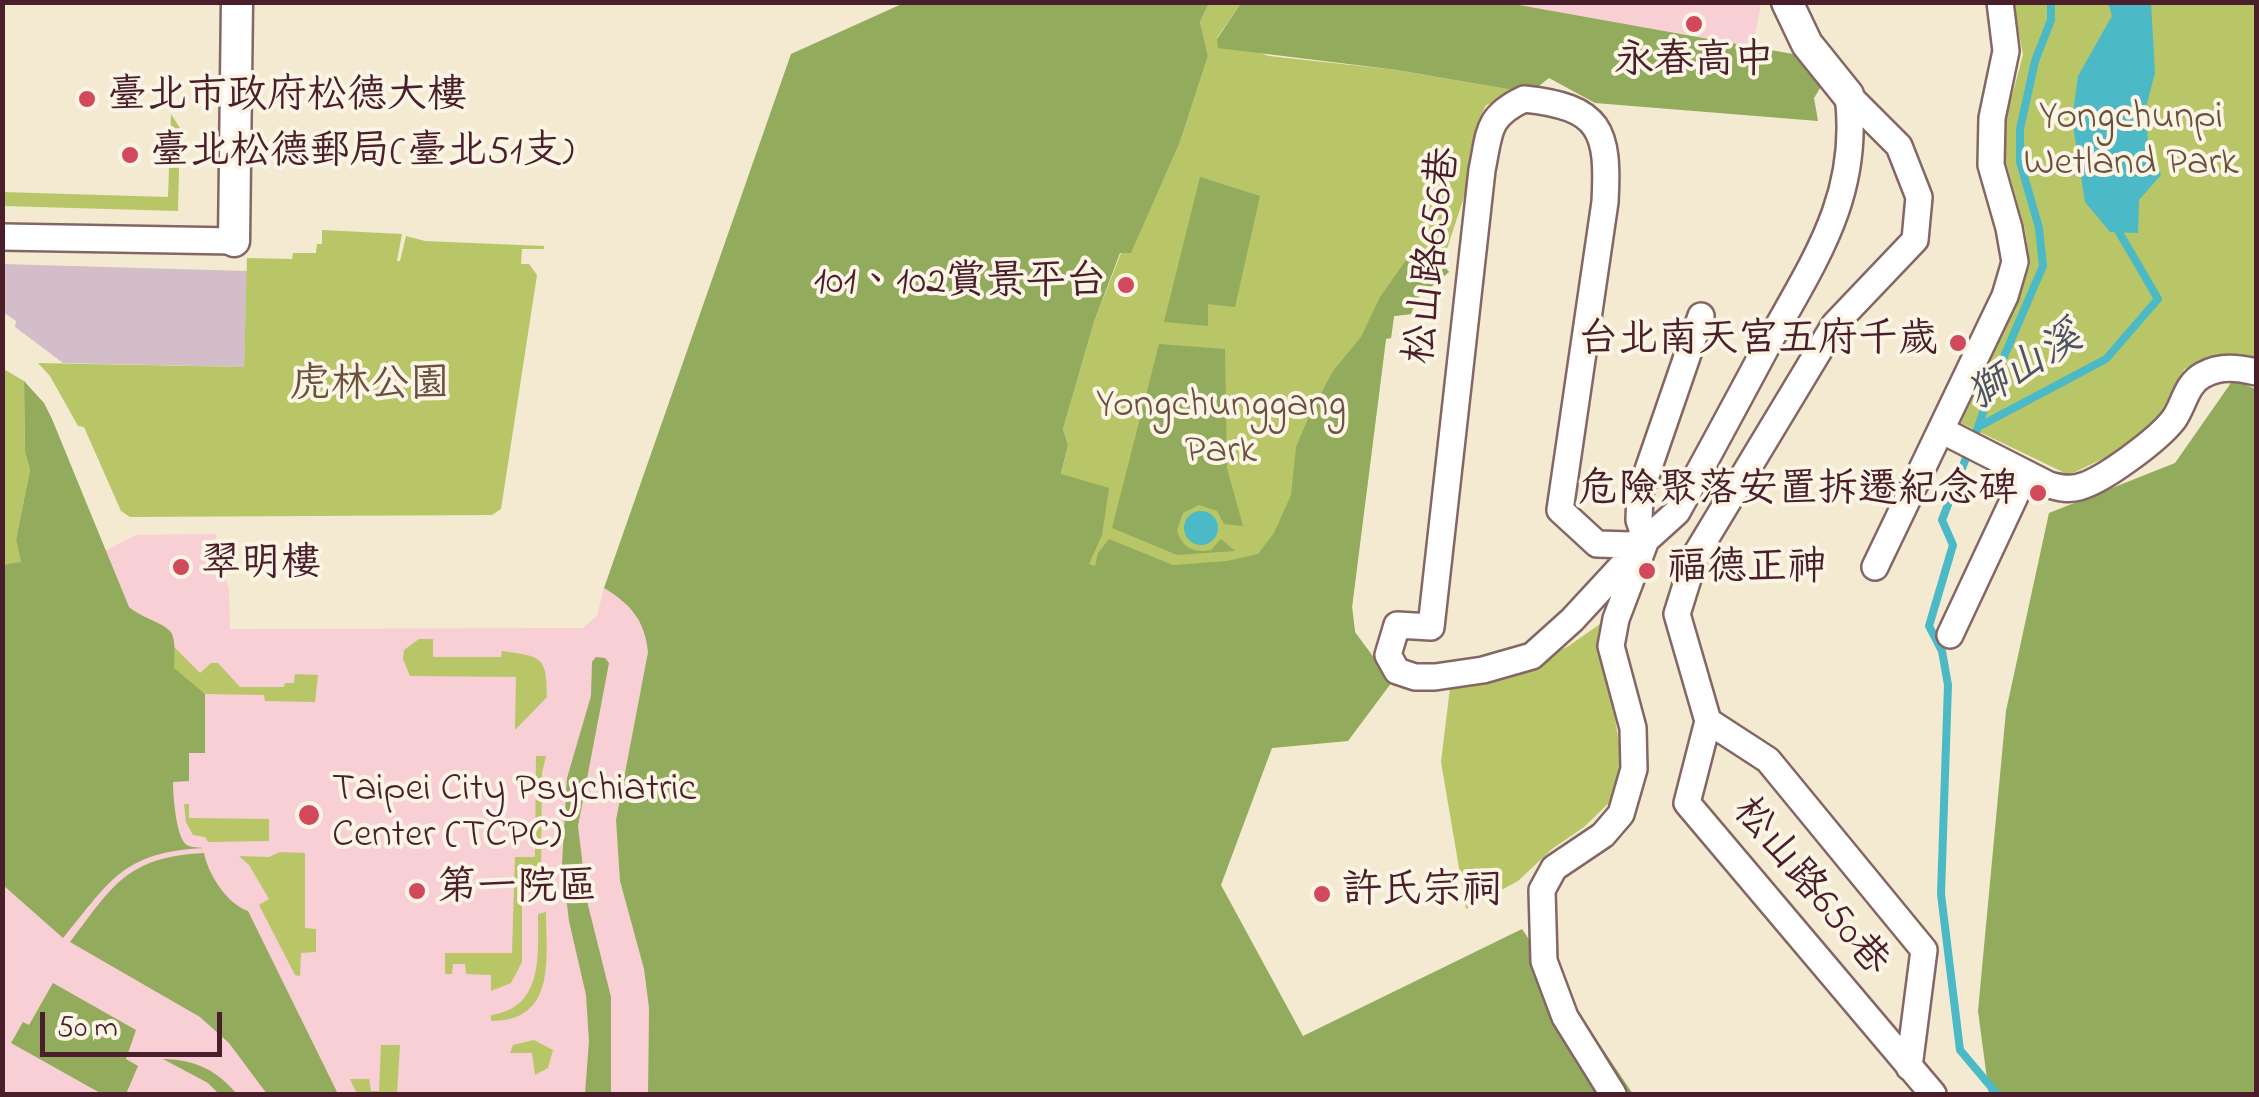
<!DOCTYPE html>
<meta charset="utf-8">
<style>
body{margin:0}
#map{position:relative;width:2259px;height:1097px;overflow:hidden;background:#f3ead1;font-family:"Indie Flower",sans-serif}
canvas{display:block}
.frame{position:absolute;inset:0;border:5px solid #4a1f2b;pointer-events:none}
.scale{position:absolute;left:40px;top:1012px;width:182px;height:45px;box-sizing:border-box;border:5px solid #4a1f2b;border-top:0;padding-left:12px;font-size:30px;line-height:35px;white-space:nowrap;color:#4a1f2b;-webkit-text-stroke:8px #fcf5e5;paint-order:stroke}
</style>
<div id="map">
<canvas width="2259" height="1097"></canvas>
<div class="frame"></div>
<div class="scale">50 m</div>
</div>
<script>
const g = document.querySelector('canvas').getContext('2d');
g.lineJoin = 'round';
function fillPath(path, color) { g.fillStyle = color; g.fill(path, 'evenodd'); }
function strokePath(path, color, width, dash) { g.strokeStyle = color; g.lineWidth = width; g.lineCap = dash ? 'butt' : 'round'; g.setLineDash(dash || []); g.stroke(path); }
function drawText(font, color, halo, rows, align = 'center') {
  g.font = font + ' "Indie Flower","LXGW WenKai TC",sans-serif'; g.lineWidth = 8; g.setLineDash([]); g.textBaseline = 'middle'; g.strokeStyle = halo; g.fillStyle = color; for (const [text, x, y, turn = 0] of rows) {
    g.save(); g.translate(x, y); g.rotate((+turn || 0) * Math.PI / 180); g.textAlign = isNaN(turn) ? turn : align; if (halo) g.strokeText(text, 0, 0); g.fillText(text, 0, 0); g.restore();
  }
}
fillPath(new Path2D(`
 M1508,3h253l-8,43z
 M216,534v13l13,42 1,40 353,-1 14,-12 7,-28 15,9 18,18 8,14 3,23 -32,168 4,61 24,88 5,39 -1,86h-645v-415l58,-105 75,-39z`), '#f7cfd4');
fillPath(new Path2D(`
 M2,264l245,7 -3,96 -181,-4 -48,-36 1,-6 -13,-9z`), '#d2bdc8');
fillPath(new Path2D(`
 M1209,3h32l-24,35 52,18 128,14 133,23 -44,12 -5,10 -9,58 -30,91 7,8 -33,27 -5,15 -17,2 -3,22h-5l-34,269 3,25 -191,-50 -107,-24 4,-83 7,-30 -5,-16 31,-107 27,-69 10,-1 49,-110 28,-86 -8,-34z
 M2013,3h243v358l-33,-6 -39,14 -15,44 -21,24 -79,38 -108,-52 69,-157 -5,-36 -20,-71 -2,-30 20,-74z
 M171,114l9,14 -2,83 -175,-5v-14l165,5z
 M322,230l80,4 -5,27h3l6,-25 19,5 119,5v3h-22l-1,15h8l8,11 -36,234 -9,6 -362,2 -9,-6 -37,-84 -6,-1 -28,-50 -12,-13 206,4 3,-109 45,1 1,-6h23l1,-9h5z
 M2,368l22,13 1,71 5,18 -14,69 6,24 -19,2z
 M1600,624l22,138 -11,39 -27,26 -32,22 -34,32 -52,28 -25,-147 9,-74 54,-13 63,-28z
 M419,639h14v18h68l1,-6c39,6 45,4 45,46l-32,33 1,-53 -106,-1 -7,-17 1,-9z
 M173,646l27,27 11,-10h7l22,24h44l1,-4h9l1,-9 23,1 -3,27 -50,-1 -1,-6 -59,-1 -27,-20 -4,-6z
 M536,756h10l-4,17 -1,98 -19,32v59l-11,21 -20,8v-16l-25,-1 -1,-10h-12l-1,10h-7v-21h67l3,-96h20z
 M184,804h5v14l80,1v22l-61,1 -3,-5 -12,-2 -7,-13z
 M280,852l25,1v75l11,1v23l-15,1 -1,23 -5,-1 -36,-70 10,-6 -20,-34 -10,-9 30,1z
 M546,912c0,46 11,109 -55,109v-6c53,-7 47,-61 47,-101z
 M534,1040l19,10 -5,18 -13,7 -3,-22h-22l3,-8z
 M381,1045h19l-3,49h-40l-7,-15h19l2,12h8z`), '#b8c668');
fillPath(new Path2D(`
 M904,3h305l-9,19 8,34 -28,86 -49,111h-11l-26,69 -31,107 5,16 -7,29 48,14 -7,47 -13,29 6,2 3,-13 11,-14 64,26 54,-4 31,-7 16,-21 17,-38 5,-48 14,-33 23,-43 28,-34 19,-40 29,-41 33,8 7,8 -33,27 -5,15 -17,2 -3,22 -5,1 -34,268 3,25 37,50 -44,59 -76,7 -51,137 82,151 219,-107 111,165h-985l1,-86 -5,-39 -24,-88 -4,-61 32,-168c-3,-31 -17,-48 -44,-64l187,-534z
 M1241,3h267l285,51 31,28 -10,16 4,23 -223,-18 -46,-25 -19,15 -133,-23 -179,-22 -1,-9z
 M1200,177l60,19 -25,111 -27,-3v22l-44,-4z
 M1159,344l66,5 2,119 16,58 -19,-2 -7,-13 -18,-6 -16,8 -6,17c4,17 17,24 34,20l10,-11 14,12 -58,4 -65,-27z
 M2233,380l23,9v705h-267l-11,-83 28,-300 43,-198 126,-50z
 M24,381l20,22 8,16 77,188c10,10 39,17 43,27 4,9 2,25 2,34l31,26v59h-16v28l-16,1c0,13 3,57 14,63 5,3 11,2 17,3 -81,4 -93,32 -141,90l-60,-53 -1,-320 19,-3 -5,-23 14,-69 -5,-18z
 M596,657l9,1 4,5 -31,163 9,75 24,96v97h-26l4,-53 -3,-46 -17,-74 -7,-58 5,-85 24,-82 1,-34z
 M204,853c4,21 23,51 44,58l90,183h-71l-38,-51 -29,-26 -130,-75c43,-56 56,-85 134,-89z
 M53,983l83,47 -10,29 12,7 -12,28h-24l-91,-51 12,-21 6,3z
 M163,1059c34,1 53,11 74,35h-18l-11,-11z`), '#92ab5c');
fillPath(new Path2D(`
 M2108,3h43l4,70 -10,38 3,29 13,35 -22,25 -1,33 -28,-1 -25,-30 -13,-83 6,-43 34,-60z
 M1184 528a17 17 0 1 1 34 0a17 17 0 1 1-34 0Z`), '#4bb9c6');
strokePath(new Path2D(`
 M1978,427l18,-52 47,-109 -4,-38 -19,-66v-33l15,-68 16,-41v-18
 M1997,1094l-37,-44 -19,-156 7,-209 -6,-34 -13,-25 24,-81 -11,-25 36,-93 128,-68 52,-60 -42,-72`), '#4bb9c6', 8);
const minor = new Path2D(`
 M1848,95l51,51 20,51 -4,43 -80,84 -140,232 -18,58 31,107 -21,82 246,291
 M1524,99c77,8 85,31 81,103l-45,308 37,34 33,1 16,-5 -74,80 -40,36 -49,14 -48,7h-20l-18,-6 -9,-16 9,-30 34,2 51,-457c8,-38 4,-53 42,-71z
 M2,237l232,4
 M1943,431l106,54c11,3 20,5 30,2 24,-6 80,-48 95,-68 10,-14 12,-35 29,-44 18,-10 36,-7 53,-3
 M1646,540l-7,-20 1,-27 61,-177
 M1875,567l130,-271 10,-34 -6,-34 -18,-63 1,-47 14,-67 -6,-49
 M1950,635l75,-160
 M1708,721l60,39 156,190 -15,117
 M1613,1094l-48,-77 -21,-56 -2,-71 12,-22 49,-33 18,-21 13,-45 -1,-41 -22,-82 5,-27 30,-79 31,-28c31,-56 61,-112 91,-168 46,-83 93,-149 80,-249`);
const tertiary = new Path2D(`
 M1787,2l20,42 41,51
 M234,241l3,-239`);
strokePath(minor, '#856665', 30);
strokePath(tertiary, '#856665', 35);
strokePath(minor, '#fff', 25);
strokePath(tertiary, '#fff', 30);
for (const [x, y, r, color] of [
 [1694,24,10,"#d1495b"],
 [87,99,10,"#d1495b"],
 [130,155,10,"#d1495b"],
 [1126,285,10,"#d1495b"],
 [1958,343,10,"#d1495b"],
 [2038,493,10,"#d1495b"],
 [181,567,10,"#d1495b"],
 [1647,571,10,"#d1495b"],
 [309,815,12,"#d1495b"],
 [417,891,10,"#d1495b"],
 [1322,894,10,"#d1495b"]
]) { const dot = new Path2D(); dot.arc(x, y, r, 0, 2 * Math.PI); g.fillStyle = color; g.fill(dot); strokePath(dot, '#fcf5e5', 4); }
drawText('40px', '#4a1f2b', '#fcf5e5', [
 ["永春高中",1694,64,"center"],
 ["臺北市政府松德大樓",107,99],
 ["臺北松德郵局(臺北51支)",150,155],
 ["101、102賞景平台",1106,285,"right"],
 ["台北南天宮五府千歲",1938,343,"right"],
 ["危險聚落安置拆遷紀念碑",2018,493,"right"],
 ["翠明樓",201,567],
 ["福德正神",1667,571],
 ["Taipei City Psychiatric",332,792],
 ["Center (TCPC)",332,838],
 ["第一院區",437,891],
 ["許氏宗祠",1342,894]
], 'left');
drawText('40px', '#6b513d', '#fcf5e5', [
 ["Yongchunpi",2131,120],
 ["Wetland Park",2131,166],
 ["虎林公園",370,388],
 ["Yongchunggang",1221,408],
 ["Park",1221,454]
]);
drawText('40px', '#4a1f2b', '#fcf5e5', [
 ["松山路656巷",1436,256,-83],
 ["松山路650巷",1808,889,50]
]);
drawText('italic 42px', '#4a5561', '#fcf5e5', [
 ["獅山溪",2027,370,-32]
]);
</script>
